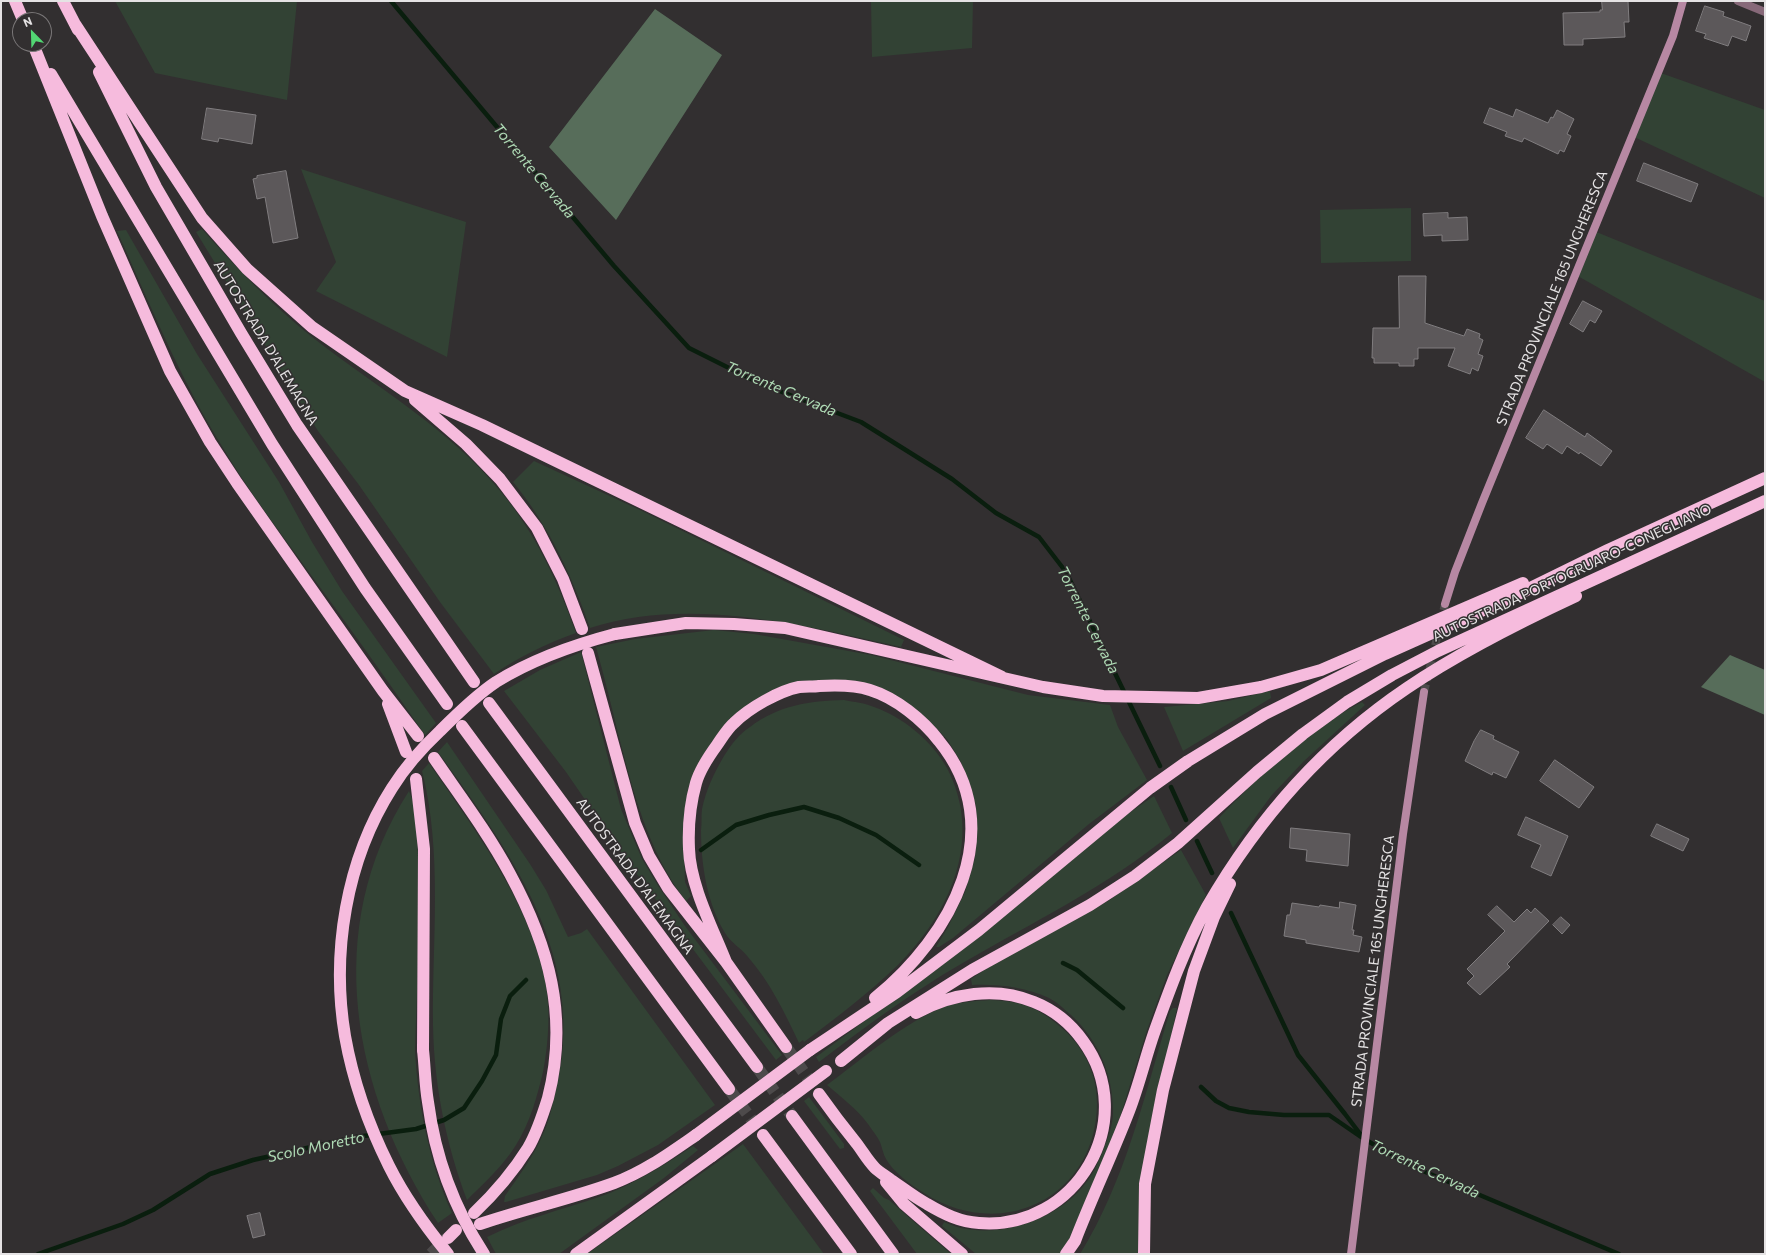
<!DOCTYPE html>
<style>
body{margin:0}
#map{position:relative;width:1766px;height:1255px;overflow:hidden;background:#322f30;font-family:Commissioner,sans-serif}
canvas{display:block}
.frame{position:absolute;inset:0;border:2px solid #e5e3e4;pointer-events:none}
.north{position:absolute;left:12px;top:12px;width:40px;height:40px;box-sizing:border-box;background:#322f30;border:1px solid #7a7778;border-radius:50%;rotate:337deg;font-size:11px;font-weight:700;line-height:16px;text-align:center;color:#e5e3e4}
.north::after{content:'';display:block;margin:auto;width:14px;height:18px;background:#52d673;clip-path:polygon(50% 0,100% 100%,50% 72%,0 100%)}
</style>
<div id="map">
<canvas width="1766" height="1255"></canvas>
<div class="frame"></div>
<div class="north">N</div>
</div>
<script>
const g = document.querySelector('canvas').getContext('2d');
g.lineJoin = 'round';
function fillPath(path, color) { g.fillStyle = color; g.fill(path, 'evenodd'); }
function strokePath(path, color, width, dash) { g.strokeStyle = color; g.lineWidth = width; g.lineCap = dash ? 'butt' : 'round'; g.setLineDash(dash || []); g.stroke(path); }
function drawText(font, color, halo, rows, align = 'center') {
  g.font = font + ' Commissioner,sans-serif'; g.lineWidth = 3; g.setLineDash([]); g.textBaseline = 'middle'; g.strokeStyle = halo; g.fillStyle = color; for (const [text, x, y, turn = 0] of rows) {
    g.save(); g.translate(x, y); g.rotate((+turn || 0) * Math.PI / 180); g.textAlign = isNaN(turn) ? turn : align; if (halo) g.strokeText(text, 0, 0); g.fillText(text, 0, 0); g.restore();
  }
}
fillPath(new Path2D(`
 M115,1h182l-10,99 -132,-27z
 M871,1h102l-1,47 -100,9z
 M1658,72l107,38v88l-133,-62z
 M301,169l165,53 -19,135 -131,-66 20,-29z
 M1411,208v53l-90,2 -1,-53z
 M202,229c34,39 70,76 110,108 64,50 138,92 189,155 35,42 57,90 75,141 -29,10 -57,24 -82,41l-54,-72 -81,-117 -41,-54 -122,-199z
 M126,230l71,124 82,128 33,60 30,49 94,132 -11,12c-37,-54 -75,-107 -114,-160 -31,-43 -64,-86 -91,-132 -41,-67 -71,-141 -103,-212z
 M1594,231l171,70v81l-189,-107z
 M534,461l106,49 264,130 -3,7c-99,-22 -212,-51 -311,-19 -18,-52 -41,-102 -77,-146z
 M714,630l40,4 117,21 157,40 82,10 8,22 29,53 -58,44 -136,114 -14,9h-3l12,-20 17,-35 10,-34 2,-24 -1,-29 -15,-43 -14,-23 -18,-18 -53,-32 -106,5 -68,66 -18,83 1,39 6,14 -5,5c-38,-49 -53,-110 -68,-168 -7,-29 -14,-57 -22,-86l39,-8z
 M581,652l40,157 21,50 15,25 28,42 97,129 -6,5 -146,-195 -64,-93 -62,-81 36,-21z
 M1270,691l1,7 -88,53 -19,-44 64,-6z
 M844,700c10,2 21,3 30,7 29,10 58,34 73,61 37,71 3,145 -49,197 -29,28 -62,53 -94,77l-1,-2 -4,3c-14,-30 -29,-61 -51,-86 -7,-9 -17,-14 -23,-24 -18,-30 -24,-68 -24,-103 1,-6 0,-14 1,-21 4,-19 12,-36 22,-53 7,-11 15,-22 26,-29 29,-22 59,-26 94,-27z
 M1362,702l3,3 -61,56 -33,35 -38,52 -14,-30c40,-42 91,-90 143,-116z
 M447,742l83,122 16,26 22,47 13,-4 6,-4 128,176 -57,40 -40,21 -21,9 -91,27h-2l1,-6c13,-19 29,-40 38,-62 6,-12 9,-27 12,-40 35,-134 -43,-240 -117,-342z
 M429,763c45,66 96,133 115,212 7,31 5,66 -1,97 -6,25 -13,51 -27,73 -13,21 -32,38 -49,55 -21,-56 -33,-115 -34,-175 -1,-84 10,-171 -11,-254z
 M409,791c9,19 8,43 9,63 3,65 -1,131 -3,196 3,56 14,112 37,163l-14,10c-85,-130 -118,-294 -29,-432z
 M1154,796l18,37c-64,53 -139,89 -211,131 -50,29 -96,63 -142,98l-3,-5 108,-80 199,-160z
 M1181,850l25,45 -39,80 -20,55 -39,126 -37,82 -10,16h-85l-34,-28 2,-4c6,2 12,5 17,6 47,10 106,-12 131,-54 4,-7 8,-16 11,-24 5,-12 10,-25 10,-38 0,-38 -15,-72 -42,-97 -7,-6 -14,-13 -22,-17 -25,-11 -50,-14 -77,-13l-1,-6 28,-19 109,-59z
 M990,1000c32,1 49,8 73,29 22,20 34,46 34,75 -1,94 -96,139 -173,89 -13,-8 -31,-21 -38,-34 -3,-5 -4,-12 -6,-17 -3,-6 -8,-12 -12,-18 -11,-15 -27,-27 -41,-39 35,-26 80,-65 120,-79 13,-4 29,-5 43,-6z
 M1173,1008h4l-12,56 -26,190h-59c46,-74 65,-161 90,-243z
 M809,1097l35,47v4l-4,1 -36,-48z
 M743,1144l81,110h-237z
 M693,1146l5,4 -34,28 -105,76h-63l-9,-17c36,-18 74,-27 112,-40 34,-12 64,-31 94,-51z
 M873,1188l11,10 5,2 62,54h-34l-47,-63z`), '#324234');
fillPath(new Path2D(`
 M655,9l67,46 -106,165 -67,-73z
 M1730,655l35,15v45l-64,-28z`), '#576d5a');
strokePath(new Path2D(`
 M391,1l223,265 75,82 72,36 100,38 91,57 44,34 43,24 27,35 94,194
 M1171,787l15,33
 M1197,841l15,32
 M701,850l35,-25 33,-10 35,-8 35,11 37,17 43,30
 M1231,913l67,142 47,59 19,25 52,29 203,86
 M1063,963l14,7 46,38
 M1201,1087l15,14 13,7 20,4 35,3h45l32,22
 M38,1254l85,-30 30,-14 57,-36 43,-14 103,-23 60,-8 28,-9 20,-12 18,-27 14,-26 5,-36 9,-23 16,-16`), '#0a1e0e', 4.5);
const building = new Path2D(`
 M1602,1h26l1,21h-5l1,15 -42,2v6h-19l-1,-32 37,-1v-2h2z
 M1705,6l19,6 -1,4 28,10 -5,15 -14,-5 -4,10 -24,-8 2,-4 -10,-3z
 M207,108l49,7 -4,29 -33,-6 -1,4 -16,-3z
 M1490,108l23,9 3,-8 32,14 3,-6 2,1 4,-8 17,9 -7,15 4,2 -7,16 -4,-2 -2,4 -34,-16 -2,4 -17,-6 2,-4 -23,-9z
 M1644,163l54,21 -7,18 -54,-21z
 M286,171l12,67 -25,5 -8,-46 -8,2 -4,-20 4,-1v-2z
 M1448,213v5l19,-1 1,23 -26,1v-6l-18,1 -1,-22z
 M1399,276h27l-1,47 39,13 3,-7 13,5 -1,4 4,2 -5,14 5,2 -5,15 -6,-3 -2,6 -22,-8 7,-18h-37v11h-4v7h-15v-3h-25v-5h-2l1,-30h26z
 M1583,301l19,10 -7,12 -5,-3 -7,12 -13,-8z
 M1544,410l41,27 2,-4 25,18 -11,15 -21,-14 -1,2 -12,-8 -5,8 -15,-10 -4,5 -17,-11z
 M1481,730l13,6 -1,3 26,13 -13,26 -13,-6 -1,3 -27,-14 9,-20z
 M1555,760l39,27 -15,21 -39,-27z
 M1526,817l42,19 -17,40 -20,-9 10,-22 -23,-10z
 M1657,824l32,15 -6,12 -32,-15z
 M1291,828l59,6 -2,32 -42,-5 1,-11 -17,-2z
 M1340,902l16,3 -4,25h2l-1,5 9,2 -3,15 -53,-9v-3l-22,-4 3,-21h3l2,-12 27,4 1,-2 19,3z
 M1497,906l17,16 13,-13 4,4 4,-5 14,13 -42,43 3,3 -30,28 -13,-12 7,-7 -7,-7 38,-38 -17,-16z
 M1561,917l9,8 -8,9 -9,-9z
 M260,1213l5,22 -12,3 -6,-22z`);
fillPath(building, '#5c585a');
strokePath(building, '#807d7f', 1);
strokePath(new Path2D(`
 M1424,692l21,-88`), '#4d4a4b', 8, [8, 4]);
strokePath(new Path2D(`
 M786,1047l33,47
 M757,1067l35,49
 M729,1089l34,46
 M431,1254l16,-16`), '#4d4a4b', 12, [12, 6]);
strokePath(new Path2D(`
 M1738,1l27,11`), '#876979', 8);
strokePath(new Path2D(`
 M1445,604l10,-32 27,-69 191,-467 10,-35
 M1351,1254l52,-420 21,-142`), '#b788a3', 8);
strokePath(new Path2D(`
 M15,1l8,19
 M63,1l15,29
 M75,24l127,194 45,51 65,58 93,64 77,34 520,252
 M33,44l69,172 68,155 40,71 27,41 146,208 35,45
 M99,72l57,115 85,146 56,92 177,257
 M51,74l221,370 93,144 82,116
 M415,400l51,44 34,35 37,49 26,51 19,50
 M615,634l71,-11 48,1 51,4 258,59 60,9 95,2 63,-11 60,-17 202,-87
 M588,653l47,170 14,33 19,32 58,74 60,85
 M489,703l268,364
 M388,704l18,48
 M462,726l267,363
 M434,758c26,38 54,75 76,116 39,72 59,143 38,224 -5,16 -11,35 -20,50 -15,24 -34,46 -54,65
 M416,779l8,70 -1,201
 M726,962c-13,-33 -36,-77 -37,-113 -1,-22 1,-45 7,-66 4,-14 13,-27 21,-38 5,-7 10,-16 17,-22 15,-15 45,-32 65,-36 7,-1 14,0 20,-1 16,-1 36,-1 51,4 26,8 53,30 69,51 72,88 12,196 -64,257
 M810,1050l87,-58 82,-62 171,-142 38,-27 77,-47 120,-60 123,-55 100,-49 157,-72
 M841,1061l47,-38 84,-53 118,-65 45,-29 43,-33 79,-71 46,-38 44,-32 45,-27 46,-24 327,-150
 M819,1094c12,17 25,34 38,50 6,8 11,17 18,24 4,4 11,8 16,12 12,8 23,17 36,24 17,10 33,18 52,19 97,8 162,-103 104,-182 -12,-17 -29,-31 -49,-39 -38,-16 -82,-9 -118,11
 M792,1116l101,138
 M763,1135l88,119
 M886,1182l18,22 58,50
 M480,1224c44,-15 90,-25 134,-41 30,-11 56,-30 82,-48
 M448,1238l8,-8
 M576,1254l136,-98
 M1066,1254l9,-13c17,-44 37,-86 54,-130 10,-26 16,-52 25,-78 15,-42 31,-86 53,-126 50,-87 117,-163 200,-219 53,-36 111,-65 169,-92
 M1144,1254l1,-70 18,-94 31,-119 20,-54 16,-33`), '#f6bbdd', 12);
strokePath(new Path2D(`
 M423,1050c2,17 2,35 5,52 7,54 26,106 56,152
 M696,1135l114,-85
 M712,1156l114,-85
 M448,1254c-22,-27 -43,-56 -59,-88 -20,-40 -36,-85 -44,-130 -14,-83 1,-176 47,-248 13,-21 30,-40 48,-57 16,-16 38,-37 56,-49 37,-23 77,-37 119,-48`), '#f6bbdd', 12);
drawText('14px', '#e5e3e4', '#322f30', [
 ["STRADA PROVINCIALE 165 UNGHERESCA",1552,298,-68],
 ["AUTOSTRADA D'ALEMAGNA",266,343,59],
 ["AUTOSTRADA PORTOGRUARO-CONEGLIANO",1572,573,-25],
 ["AUTOSTRADA D'ALEMAGNA",635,876,54],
 ["STRADA PROVINCIALE 165 UNGHERESCA",1373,971,-83]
]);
drawText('italic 15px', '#afdbb5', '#322f30', [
 ["Torrente Cervada",534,171,50],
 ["Torrente Cervada",781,389,23],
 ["Torrente Cervada",1088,620,63],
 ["Scolo Moretto",316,1147,-12],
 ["Torrente Cervada",1425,1169,25]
]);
</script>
